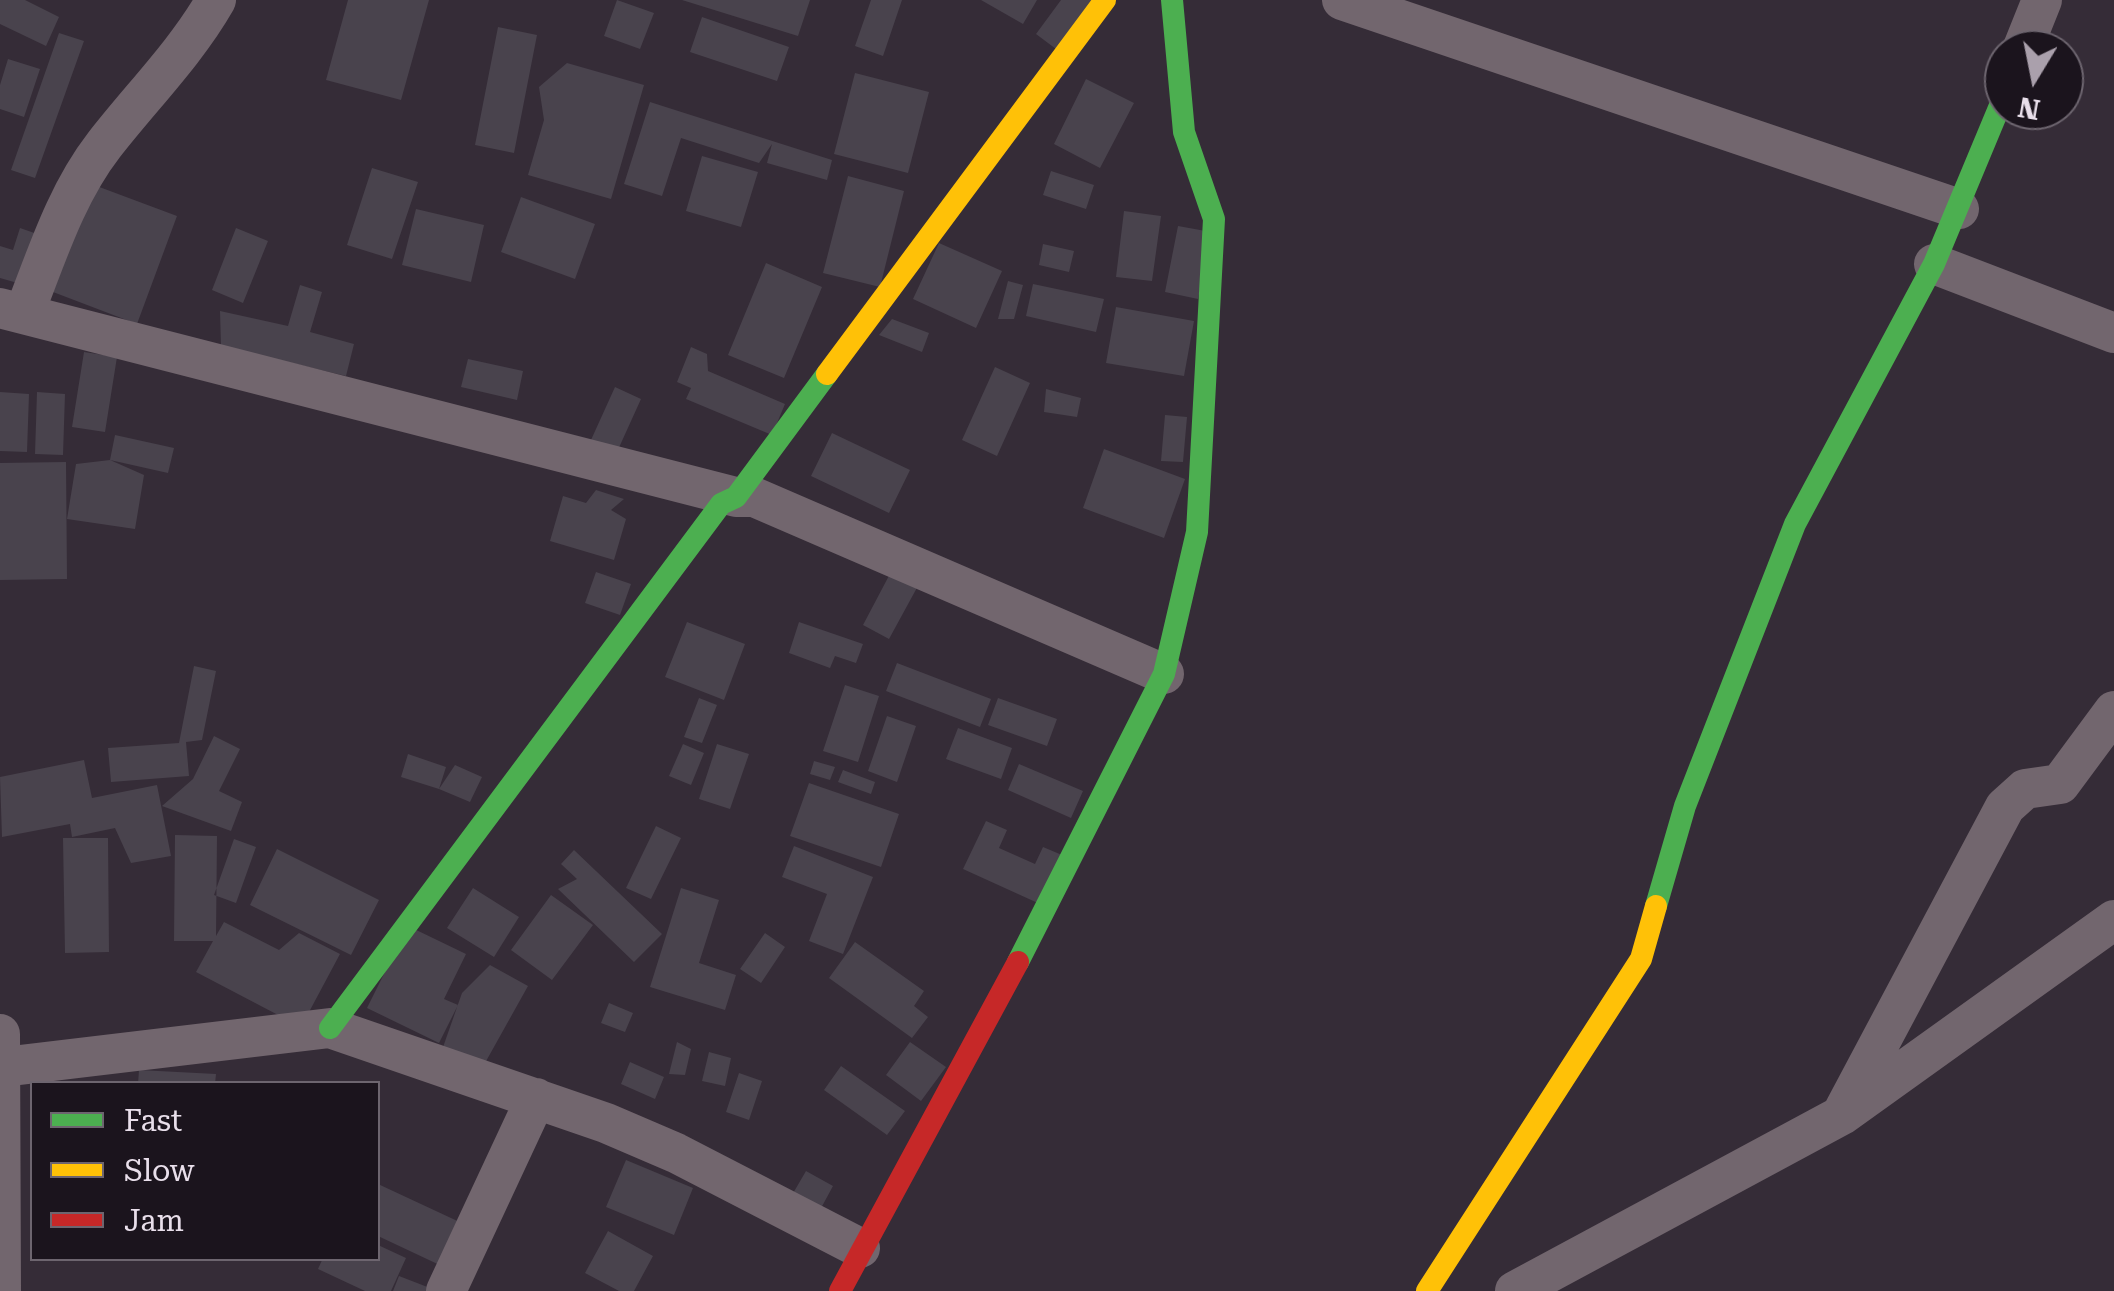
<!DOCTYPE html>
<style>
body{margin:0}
#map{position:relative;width:2114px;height:1291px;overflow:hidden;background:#352c37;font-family:"Roboto Serif",serif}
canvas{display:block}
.legend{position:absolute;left:30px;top:1081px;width:350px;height:180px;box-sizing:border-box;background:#1b141d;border:2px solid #6d656f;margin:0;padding:12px 18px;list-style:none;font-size:30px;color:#e9dfeb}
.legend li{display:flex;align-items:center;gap:20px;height:50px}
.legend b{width:50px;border:2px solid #6d656f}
.north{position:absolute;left:1984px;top:30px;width:100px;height:100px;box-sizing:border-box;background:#1b141d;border:2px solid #6d656f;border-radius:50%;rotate:190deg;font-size:28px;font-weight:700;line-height:40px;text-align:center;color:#e9dfeb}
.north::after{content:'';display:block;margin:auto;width:35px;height:45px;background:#aaa0ac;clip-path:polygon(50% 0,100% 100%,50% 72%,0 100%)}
</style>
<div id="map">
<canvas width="2114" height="1291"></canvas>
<ul class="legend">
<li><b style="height:12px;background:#4caf50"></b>Fast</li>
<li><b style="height:12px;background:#ffc107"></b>Slow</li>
<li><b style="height:12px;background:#c62828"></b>Jam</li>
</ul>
<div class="north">N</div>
</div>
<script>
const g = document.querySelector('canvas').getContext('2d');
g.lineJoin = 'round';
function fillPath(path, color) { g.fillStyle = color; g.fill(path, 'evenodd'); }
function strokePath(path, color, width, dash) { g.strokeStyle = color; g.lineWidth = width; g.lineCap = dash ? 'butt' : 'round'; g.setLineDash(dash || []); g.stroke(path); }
fillPath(new Path2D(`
 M0,0h25l34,17 -13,29 -46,-22z
 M348,0h81l-28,100 -75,-20z
 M617,0l37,13 -14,36 -36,-13z
 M682,0h128l-12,36z
 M871,0h31l-19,56 -28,-10z
 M981,0h56l-14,24z
 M1061,0h32l-29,55 -28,-21z
 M702,17l87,30 -12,34 -87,-29z
 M498,27l39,8 -23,118 -39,-8z
 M59,33l25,8 -49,137 -24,-8z
 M8,59l32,10 -16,48 -24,-8v-24z
 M567,63l77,22 -33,114 -83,-24 16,-55 -5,-33z
 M855,73l74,19 -21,81 -74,-19z
 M1086,79l48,24 -34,65 -46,-24z
 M650,102l182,58 -5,20 -60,-17 5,-19 -13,19 -78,-25 -19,58 -38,-12z
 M702,156l56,16 -17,55 -55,-16z
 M372,168l46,14 -26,77 -45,-14z
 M1051,171l43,14 -8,24 -43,-14z
 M848,176l56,15 -24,96 -57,-14z
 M94,185l83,31 -40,108 -84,-32z
 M521,197l74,27 -20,55 -74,-27z
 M416,209l68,16 -13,57 -69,-17z
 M1124,211l37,5 -9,65 -36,-4z
 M1178,226l33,6 -13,67 -33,-7z
 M20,228l23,8 -15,50 -28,-8v-32l13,4z
 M236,228l32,13 -25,62 -31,-13z
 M939,243l63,28 -26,57 -63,-29z
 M1043,244l31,7 -5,21 -30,-7z
 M766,263l56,24 -38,91 -56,-23z
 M1008,281l15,4 -9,34h-16z
 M1033,284l71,15 -8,33 -70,-16z
 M300,285l22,7 -12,40 44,12 -8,32 -125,-30 -1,-35 68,15z
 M1116,307l78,14 -10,55 -78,-13z
 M892,319l37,14 -7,19 -43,-17z
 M691,347l16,7 1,17 77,33 -13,31 -86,-36 5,-11 -14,-6z
 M84,352l33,5 -12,75 -33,-5z
 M468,359l55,12 -6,29 -56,-13z
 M995,367l35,16 -33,73 -35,-16z
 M615,387l26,12 -29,64 -26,-12z
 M1046,389l35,9 -4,19 -33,-5z
 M0,392l29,2 -2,58 -27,-1z
 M37,392l28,2 -2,61 -28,-1z
 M1165,415l22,2 -4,45 -22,-1z
 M832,433l78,37 -21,43 -78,-37z
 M115,435l59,13 -6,25 -58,-13 34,15 -9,54 -68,-10 9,-55 34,-4z
 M1104,449l81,30 -21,59 -81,-30z
 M66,462l1,117 -67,1v-117z
 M596,490l28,9 -13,11 15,9 -12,41 -64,-19 13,-45 23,7z
 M892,570l27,14 -30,55 -26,-14z
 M596,572l35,12 -11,31 -35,-12z
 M687,622l58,22 -21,56 -59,-23z
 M799,622l64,22 -7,19 -21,-7 -5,12 -41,-15z
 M897,663l94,36 -11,28 -94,-36z
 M194,666l22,5 -14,69 -16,2 3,34 -78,6 -3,-34 71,-5z
 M845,685l34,11 -21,66 -35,-11z
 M699,698l18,7 -15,38 -18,-6z
 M998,698l59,21 -10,27 -59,-21z
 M887,716l29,10 -19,56 -29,-11z
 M958,728l54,20 -11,31 -55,-20z
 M214,736l26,13 -21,42 23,11 -11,29 -69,-25 31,-27z
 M683,744l21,9 -13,32 -22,-9z
 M717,744l32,10 -19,55 -31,-10z
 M408,754l38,13 -7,22 -38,-12z
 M84,760l8,38 65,-13 14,71 -40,7 -16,-35 -43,9 -2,-13 -68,13 -2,-60z
 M814,761l21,6 -5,13 -20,-6z
 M1019,764l64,27 -12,27 -63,-28z
 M455,765l27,12 -12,25 -31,-13z
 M843,770l32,12 -4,12 -33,-12z
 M809,783l90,31 -18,53 -91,-31z
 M986,821l21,9 -8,18 36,16 8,-17 19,8 -22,49 -77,-35z
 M656,826l25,12 -30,61 -25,-11z
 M175,835l42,1 -1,100 8,-14 55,28 20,-17 41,21 -39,73 -105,-55 17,-31h-39z
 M63,838h45l1,114 -44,1z
 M234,839l22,8 -20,56 -22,-8z
 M794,846l79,31 -30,77 -34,-13 18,-47 -45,-17z
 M277,849l102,51 -28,55 -101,-50z
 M574,850l88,84 -28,28 -76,-73 19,-10 -16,-15z
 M473,888l46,29 -25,40 -47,-29z
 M681,888l38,12 -20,63 37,12 -11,35 -75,-23z
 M551,895l42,30 -41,55 -41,-30z
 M408,926l58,28 -22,45 14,6 -19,38 -72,-35z
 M765,933l20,14 -24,36 -21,-14z
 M855,942l69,49 -10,15 14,11 -16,21 -83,-60z
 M490,965l38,21 -48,86 -38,-22 20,-57z
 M609,1003l24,10 -8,19 -24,-9z
 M677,1042l14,7 -6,26 -16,-1z
 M910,1042l36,25 -25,34 -35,-26z
 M709,1052l22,6 -6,28 -23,-5z
 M630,1062l34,15 -9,22 -34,-15z
 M841,1066l64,45 -18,24 -63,-45z
 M139,1070l77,4 -1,10h-77z
 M739,1073l23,8 -13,39 -23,-8z
 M626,1160l67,28 -19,47 -68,-28z
 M806,1171l27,15 -13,24 -28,-15z
 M378,1184l88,41 -20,43 -68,-32z
 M608,1231l45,25 -19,35h-15l-34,-18z
 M378,1245l28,13 -15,33h-26l-47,-22 5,-11h55z
 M399,1276l31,12 -1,3h-36z`), '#49434d');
strokePath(new Path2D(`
 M1342,0l617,209
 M2022,50l20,-50
 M1934,264l180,69
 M0,308l736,189h18l410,177
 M25,311c22,-56 41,-117 79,-166 38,-49 81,-91 112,-145
 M0,1034l1,257
 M3,1067l327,-39 276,95 70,30 184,95
 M1844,1110l161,-303 20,-18 35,-5 54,-73
 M446,1291l90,-193
 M1515,1291l327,-176 272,-195`), '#72666e', 40);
strokePath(new Path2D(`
 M1656,906l29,-100 110,-282 139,-260 70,-168
 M1018,962l146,-288 33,-142 17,-313 -30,-87 -12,-132
 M330,1028l391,-524 15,-7 91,-123`), '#4caf50', 22);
strokePath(new Path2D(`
 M827,374l278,-374
 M1427,1291l214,-332 15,-53`), '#ffc107', 22);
strokePath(new Path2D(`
 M840,1291l178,-329`), '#c62828', 22);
</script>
